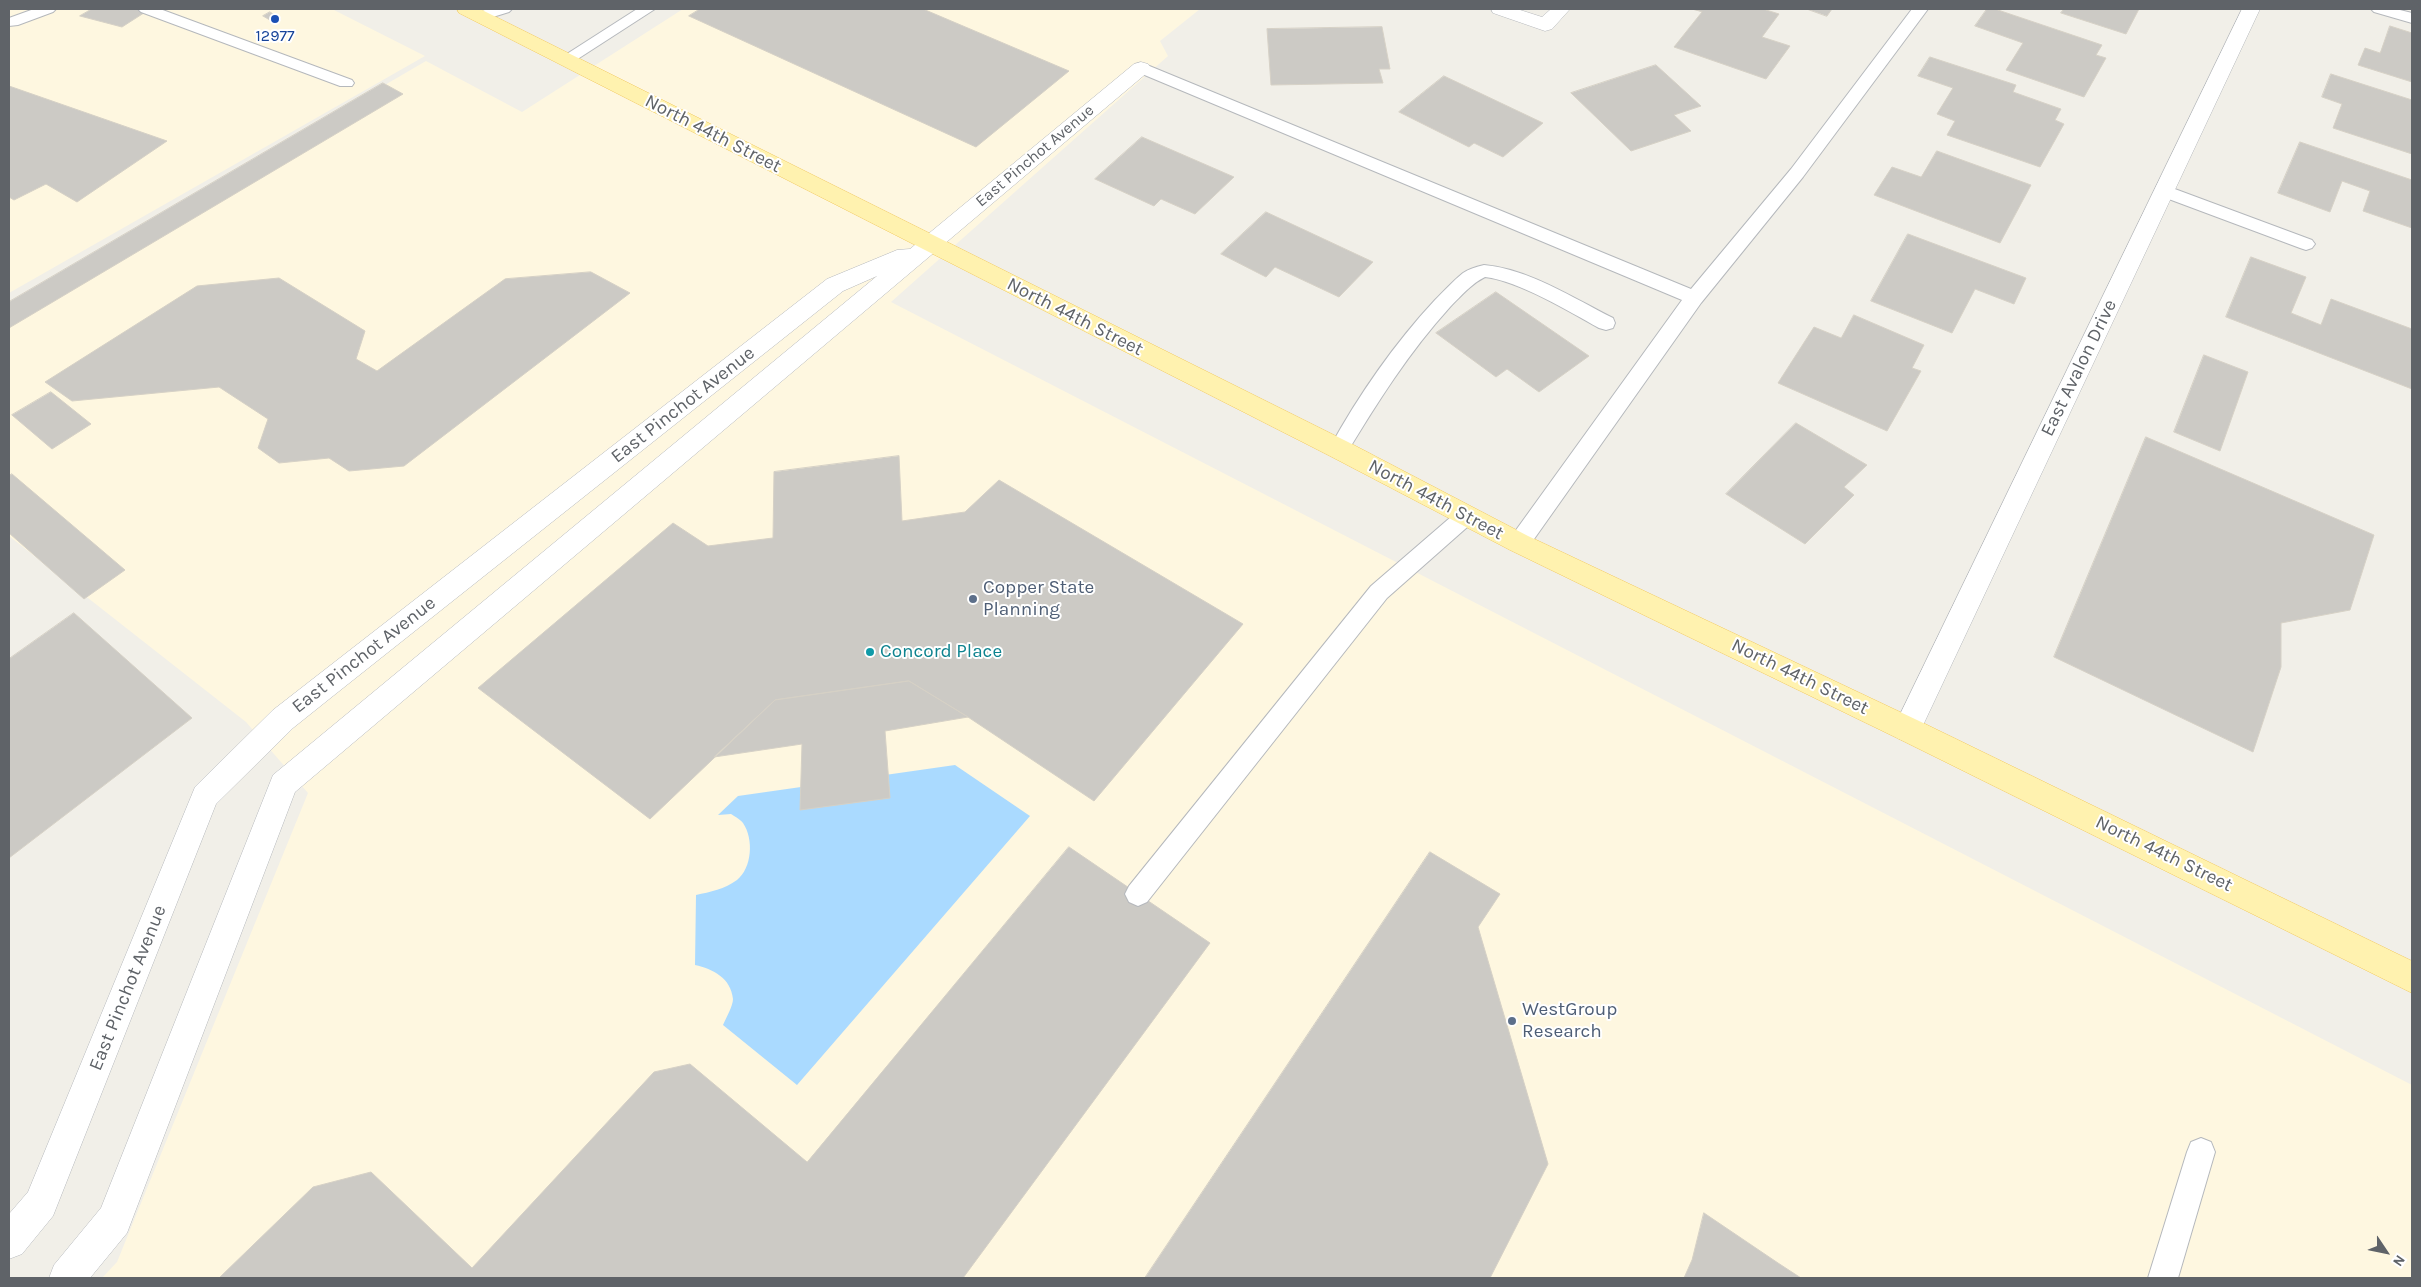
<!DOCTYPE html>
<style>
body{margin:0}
#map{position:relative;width:2421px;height:1287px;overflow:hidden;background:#f1efe8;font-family:Karla,sans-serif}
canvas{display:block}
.frame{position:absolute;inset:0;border:10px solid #5f6368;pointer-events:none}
.north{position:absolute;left:2361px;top:1227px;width:50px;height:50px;-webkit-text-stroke:4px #fff;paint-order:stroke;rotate:124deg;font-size:14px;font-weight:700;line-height:20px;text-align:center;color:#5f6368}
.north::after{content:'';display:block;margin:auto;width:18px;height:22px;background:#5f6368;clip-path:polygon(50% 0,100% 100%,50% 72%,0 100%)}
</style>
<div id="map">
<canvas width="2421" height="1287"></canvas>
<div class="frame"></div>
<div class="north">N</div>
</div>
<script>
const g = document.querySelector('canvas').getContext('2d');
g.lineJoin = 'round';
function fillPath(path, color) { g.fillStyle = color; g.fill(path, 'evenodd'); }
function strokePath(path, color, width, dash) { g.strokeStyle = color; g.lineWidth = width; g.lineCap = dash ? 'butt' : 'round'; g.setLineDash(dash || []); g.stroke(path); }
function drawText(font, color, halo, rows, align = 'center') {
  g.font = font + ' Karla,sans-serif'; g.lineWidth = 4; g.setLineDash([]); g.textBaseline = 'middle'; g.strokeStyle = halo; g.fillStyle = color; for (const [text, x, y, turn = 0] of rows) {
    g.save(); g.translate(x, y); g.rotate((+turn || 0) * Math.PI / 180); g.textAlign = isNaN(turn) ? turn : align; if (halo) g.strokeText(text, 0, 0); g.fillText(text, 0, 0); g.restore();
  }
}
fillPath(new Path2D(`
 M9,9h323l93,47 -416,237z
 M683,9h517l-40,32 8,15 -277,246 1521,783v193h-2310l15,-16 191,-469 -62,-71 -237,-186v-232l417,-243 96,51z`), '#fef7e0');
fillPath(new Path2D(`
 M955,765l75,51 -233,269 -74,-60c3,-7 10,-19 10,-26 -2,-21 -20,-30 -38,-34l1,-70c14,-3 29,-6 41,-15 15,-12 17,-41 6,-57 -3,-4 -9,-7 -12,-9l-13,1 20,-19z`), '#aadaff');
const building = new Path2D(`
 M92,9h58l-28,18 -42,-11z
 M700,9h223l146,62 -93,76 -287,-131z
 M1692,9h71l16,5 -17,23 28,9 -24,33 -92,-32 28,-35z
 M1807,9h25l-5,7z
 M1987,9h8l107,36 -6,10 10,3 -22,39 -78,-27 17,-27 -48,-17z
 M2064,9h75l-13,25 -65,-21z
 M270,12l11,7 -6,4 -12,-7z
 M2390,26l22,7v49l-54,-17 7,-17 15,5z
 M1382,27l8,42h-11l4,14 -112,2 -4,-56z
 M1930,57l86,28 -3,7 48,17 -6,11 9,4 -24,43 -93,-32 8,-14 -18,-7 16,-26 -35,-12z
 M1656,65l45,41 -27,9 17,16 -60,20 -60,-58z
 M2331,74l81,26v54l-79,-26 9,-24 -20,-7z
 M1444,76l99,47 -40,34 -29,-14 -5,4 -70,-35z
 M383,83l20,11 -394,234v-26z
 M9,86l158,55 -90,61 -31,-18 -32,16 -5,-3z
 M1142,137l92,40 -39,37 -34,-15 -7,7 -59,-27z
 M2300,142l112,38v48l-49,-17 7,-20 -28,-10 -12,31 -52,-19z
 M1937,151l94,34 -31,58 -126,-48 18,-28 29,10z
 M1266,212l107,50 -34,35 -64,-30 -9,10 -45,-23z
 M1908,234l118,44 -12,26 -39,-15 -23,44 -81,-32z
 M2251,257l55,20 -15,36 30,12 10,-26 81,30v60l-186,-72z
 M591,272l39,21 -226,173 -55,5 -20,-13 -50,5 -21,-15 10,-29 -49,-32 -147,14 -27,-19 152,-96 82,-8 86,53 -9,28 21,12 128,-92z
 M1496,292l93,64 -50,36 -32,-23 -11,8 -60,-44z
 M1854,315l70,30 -12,23 9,3 -34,60 -109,-48 36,-56 27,11z
 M2204,355l44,17 -28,79 -46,-19z
 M51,392l40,32 -39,25 -40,-34z
 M1796,423l71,42 -23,22 10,8 -49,49 -79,-50z
 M2146,437l228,98 -24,75 -69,13v44l-28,85 -199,-95z
 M899,456l3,65 63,-9 34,-32 244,144 -149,177 -126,-84 -59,-36 -134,19 -125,119 -172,-131 195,-165 35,23 65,-8 1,-66z
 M12,474l113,96 -41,29 -75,-66v-57z
 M74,613l118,105 -183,140v-199z
 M909,681l59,36 -83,14 5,67 -90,12 2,-66 -88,13 61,-57z
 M1069,847l141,96 -247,335h-744l94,-91 58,-15 101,96 182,-196 36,-8 117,98z
 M1430,852l70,42 -22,33 70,237 -58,114h-345z
 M1704,1213l74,50 23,15h-117l8,-18z`);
fillPath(building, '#cccac5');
strokePath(building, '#d6d1c6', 1);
const lane = new Path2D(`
 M34,9h22l-3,3 -35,13 -9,1v-8z
 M138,9h22l192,71 2,3 -2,3h-12l-199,-74z
 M488,9h24l-3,3 -29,9 -8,-5 3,-3z
 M637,9h18l-82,53h-12l-2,-3z
 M1912,9h16l-125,168 -102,126 -174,246 -8,3 -8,-3 -3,-6 3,-6 171,-237 -547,-229 -2,-3 2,-3h12l544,224 100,-120z
 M2371,9h25l16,4v10l-38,-11z
 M2164,185l148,55 3,4 -3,4 -6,2 -6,-2 -142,-53 -3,-4 3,-4z
 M1484,265c45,4 89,33 129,53l2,5 -2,5 -7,2 -7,-2c-31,-17 -80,-47 -114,-51 -14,7 -24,19 -35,30 -41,45 -73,96 -104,147l-7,3 -7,-3 -3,-5c29,-53 65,-105 106,-149 9,-9 18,-19 28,-27 6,-4 13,-6 21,-8z
 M1466,508l7,2 4,6 -4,6 -86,76 -240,304 -9,4 -9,-4 -4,-8 4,-8 242,-300 88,-76z
 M2201,1138l10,4 4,10 -37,126h-30l39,-126 4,-10z`);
const street = new Path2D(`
 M1491,9h26l25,8 9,-8h19l-18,20 -7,2 -52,-18z
 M2242,9h18l-343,729 -10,4 -10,-4 -4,-9z
 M1141,62l7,2 3,4 -3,4 -853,720 -168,441 -37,45h-41l5,-13 47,-57 172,-433 604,-499 -34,15 -510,405 -40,32 -77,76 -163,412 -31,38 -13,5v-45l19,-22 167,-405 78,-77 554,-431 70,-29 13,-1 224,-185z`);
const primary = new Path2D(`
 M457,9h23l868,433 180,94 389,184 495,241v32l-515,-255 -387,-188 -180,-94 -871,-443z`);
strokePath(lane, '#b5b8bc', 2);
strokePath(street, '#b5b8bc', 1);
strokePath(primary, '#f2c960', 1);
fillPath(lane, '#fff');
fillPath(street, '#fff');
fillPath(primary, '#fff2af');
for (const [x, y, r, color] of [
 [275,19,5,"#1a4fb4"],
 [973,599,5,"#5c6f8a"],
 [870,652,5,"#0f9aa8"],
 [1512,1021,5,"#5c6f8a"]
]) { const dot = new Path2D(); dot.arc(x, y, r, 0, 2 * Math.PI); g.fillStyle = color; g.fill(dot); strokePath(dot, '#fff', 2); }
drawText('16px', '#164399', '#fff', [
 ["12977",275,36]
]);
drawText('16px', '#5f6368', '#fff', [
 ["East Pinchot Avenue",1035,156,-40]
]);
drawText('19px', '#5f6368', '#fff', [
 ["North 44th Street",713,134,27],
 ["North 44th Street",1075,317,27],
 ["East Avalon Drive",2079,368,-64],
 ["East Pinchot Avenue",683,405,-38],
 ["North 44th Street",1436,500,28],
 ["East Pinchot Avenue",364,655,-38],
 ["North 44th Street",1800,677,26],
 ["North 44th Street",2164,854,26],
 ["East Pinchot Avenue",128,988,-68]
]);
drawText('19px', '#4e5e75', '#fff', [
 ["Copper State",983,588],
 ["Planning",983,610],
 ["WestGroup",1522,1010],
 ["Research",1522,1032]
], 'left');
drawText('19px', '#0d838f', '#fff', [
 ["Concord Place",880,652]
], 'left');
</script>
